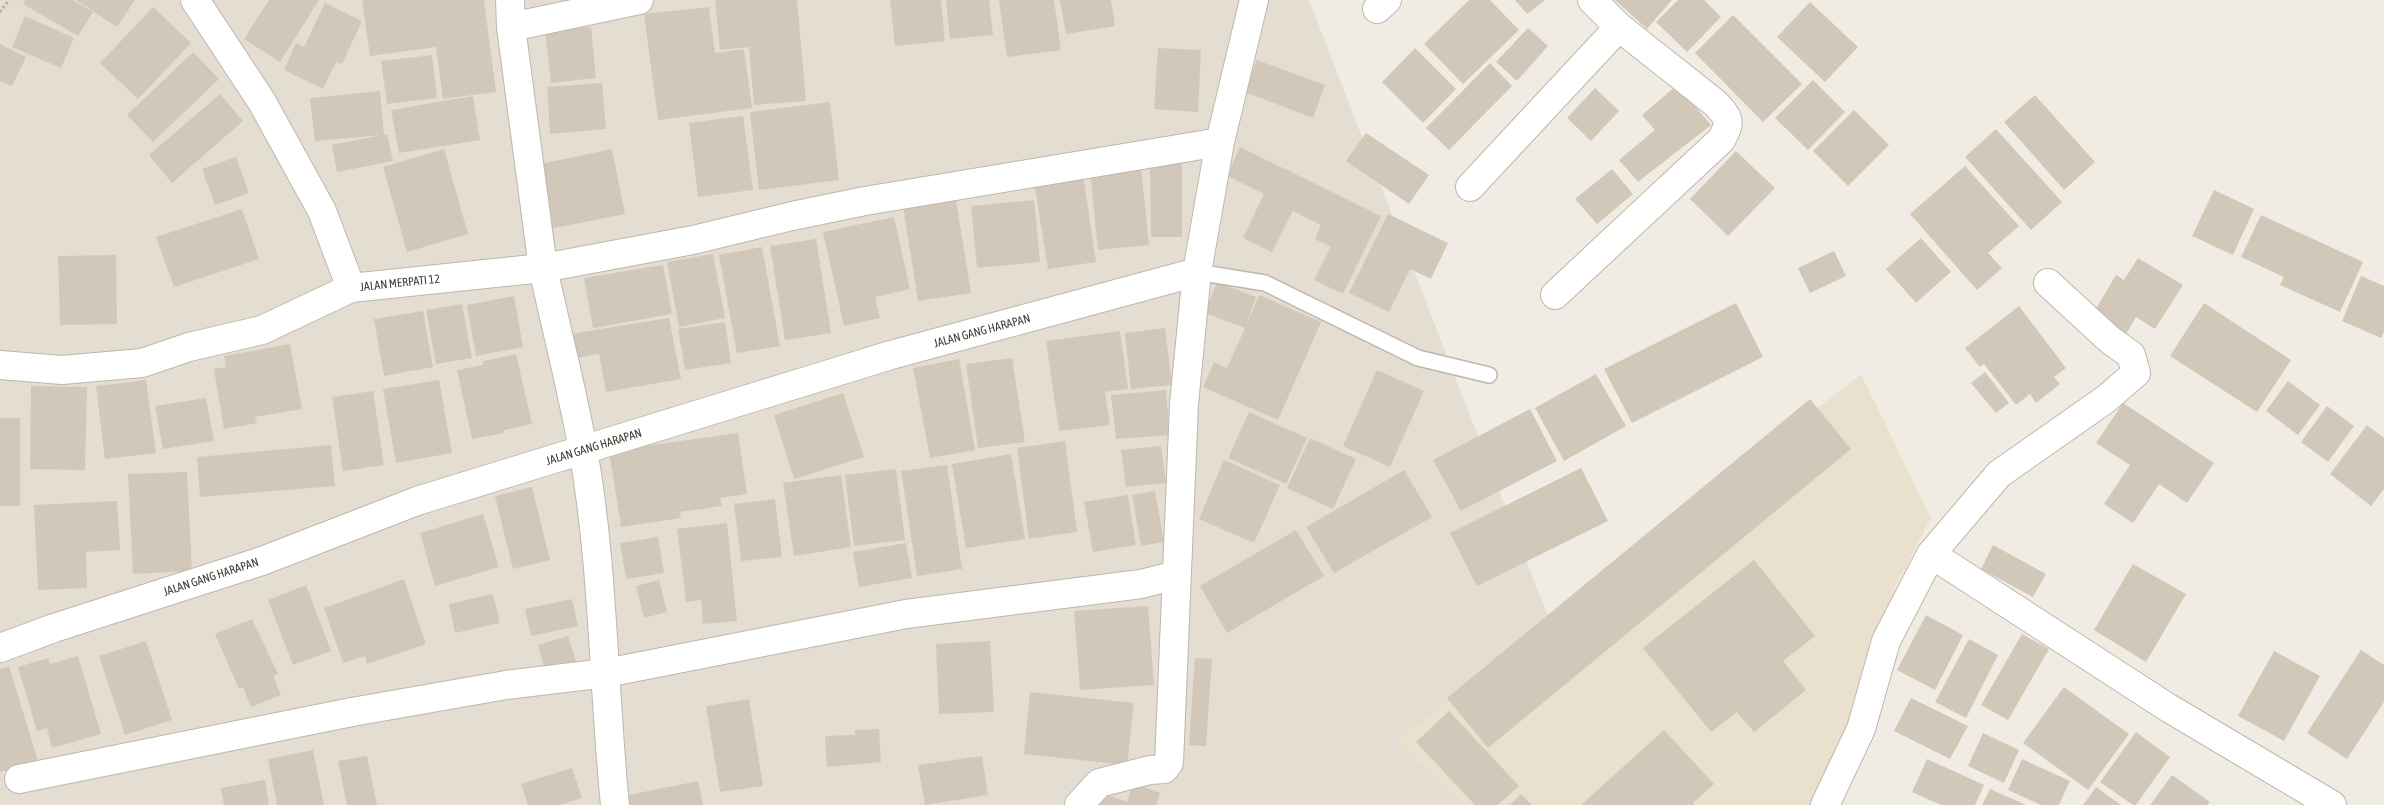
<!DOCTYPE html>
<style>
body{margin:0}
canvas{display:block;background:#f1ece3}
</style>
<canvas width="2384" height="805"></canvas>
<script>
const g = document.querySelector('canvas').getContext('2d');
g.lineJoin = 'round';
function fillPath(path, color) { g.fillStyle = color; g.fill(path, 'evenodd'); }
function strokePath(path, color, width, dash) { g.strokeStyle = color; g.lineWidth = width; g.lineCap = dash ? 'butt' : 'round'; g.setLineDash(dash || []); g.stroke(path); }
function drawText(font, color, halo, rows, align = 'center') {
  g.font = font + ' "Asap Condensed",sans-serif'; g.lineWidth = 5; g.setLineDash([]); g.textBaseline = 'middle'; g.strokeStyle = halo; g.fillStyle = color; for (const [text, x, y, turn = 0] of rows) {
    g.save(); g.translate(x, y); g.rotate((+turn || 0) * Math.PI / 180); g.textAlign = isNaN(turn) ? turn : align; if (halo) g.strokeText(text, 0, 0); g.fillText(text, 0, 0); g.restore();
  }
}
fillPath(new Path2D(`
 M0,0h1309l312,805h-1621z`), '#e4ded2');
fillPath(new Path2D(`
 M1861,374l70,144 -37,72 -29,123 -52,92h-348l-69,-63z`), '#e9e1ce');
fillPath(new Path2D(`
 M25,0h48l20,12 -15,24 -55,-32z
 M76,0h59l-18,27z
 M269,0h50l-39,62 -36,-23z
 M362,0h122l12,92 -53,7 -7,-52 -66,9z
 M715,0h82l9,101 -52,4 -5,-58 -29,3z
 M890,0h51l4,41 -50,5z
 M946,0h43l4,35 -43,4z
 M999,0h55l7,50 -54,7z
 M1060,0h51l4,26 -49,8z
 M1469,0h21l29,30 -56,54 -39,-40z
 M1515,0h30l-18,14z
 M1615,0h57l-25,29z
 M1678,0h26l17,17 -34,35 -31,-30z
 M1810,2l48,45 -33,35 -48,-45z
 M325,3l37,18 -20,43 -6,-2 -13,27 -39,-19 12,-27 8,4z
 M153,7l38,36 -53,56 -38,-36z
 M709,7l6,46 29,-4 8,59 -94,12 -14,-106z
 M1733,15l69,69 -39,38 -68,-69z
 M25,16l49,22 -13,30 -49,-21z
 M591,27l5,51 -45,5 -6,-52z
 M1528,28l20,18 -31,35 -21,-19z
 M0,44l26,13 -14,29 -12,-5z
 M1158,48l43,2 -3,62 -44,-3z
 M1415,48l41,41 -33,34 -41,-41z
 M193,52l26,27 -66,63 -26,-27z
 M432,55l5,43 -50,6 -6,-43z
 M1257,60l68,25 -12,33 -68,-26z
 M1490,63l22,23 -63,64 -23,-22z
 M1813,80l32,32 -37,38 -33,-32z
 M602,83l4,46 -56,5 -3,-47z
 M1677,85l34,40 -73,57 -19,-22 36,-30 -13,-15z
 M1595,88l24,23 -28,30 -24,-23z
 M380,91l4,44 3,-1 6,27 -56,11 -5,-27 50,-10 -67,6 -5,-43z
 M220,94l23,27 -71,62 -23,-28z
 M2035,95l60,67 -31,28 -60,-68z
 M473,96l7,44 -81,13 -8,-43z
 M830,102l9,78 -80,10 -9,-78z
 M1854,110l35,35 -41,41 -35,-35z
 M743,116l10,74 -55,7 -9,-74z
 M1996,129l66,73 -31,28 -66,-73z
 M1366,133l63,42 -20,29 -63,-43z
 M1240,147l141,69 -38,78 -29,-14 17,-33 -16,-8 6,-14 -28,-14 -21,41 -29,-14 21,-44 -37,-18z
 M444,149l24,85 -61,18 -24,-85z
 M612,149l13,65 -81,16 -13,-64z
 M1736,151l39,37 -47,48 -38,-37z
 M236,157l13,36 -34,12 -13,-36z
 M1150,164h32v73h-31z
 M1141,166l8,79 -51,5 -8,-80z
 M1965,166l54,60 -31,27 14,15 -25,22 -67,-76z
 M1612,169l21,25 -36,30 -22,-25z
 M1083,175l13,87 -48,7 -14,-87z
 M2214,190l40,19 -21,46 -41,-19z
 M956,200l15,93 -53,8 -15,-94z
 M1034,200l6,62 -63,6 -6,-62z
 M242,209l17,50 -85,28 -18,-50z
 M1388,214l60,29 -17,36 -21,-10 -21,43 -40,-19z
 M2261,215l102,47 -23,50 -60,-27 4,-8 -43,-20z
 M894,217l16,72 -35,8 5,21 -36,8 -21,-94z
 M1921,238l30,34 -35,31 -30,-34z
 M816,239l15,94 -46,7 -15,-94z
 M762,247l18,99 -43,7 -18,-98z
 M1834,251l12,25 -36,17 -12,-25z
 M713,254l12,64 -46,9 -12,-65z
 M116,255l1,69 -57,1 -2,-69z
 M2138,258l45,27 -28,44 -19,-12 -12,20 -33,-20 25,-42 8,5z
 M663,265l9,49 -79,14 -9,-50z
 M2361,276l23,10v46l-3,6 -39,-17z
 M1217,282l39,15 -10,29 13,-31 62,27 -43,98 -75,-33 11,-25 13,6 18,-40 -40,-15z
 M514,296l9,51 -47,9 -9,-51z
 M1736,303l27,54 -131,66 -28,-54z
 M2204,303l87,57 -34,52 -87,-56z
 M462,304l10,54 -36,6 -10,-54z
 M2019,306l47,62 -12,9 6,7 -24,19 -6,-9 -14,11 -32,-41 -4,3 -15,-19z
 M423,311l10,56 -49,9 -10,-57z
 M669,318l12,61 -75,13 -7,-38 -24,4 -5,-24z
 M725,322l6,41 -46,7 -7,-41z
 M1165,328l7,57 -41,4 -6,-56z
 M1120,331l8,58 -23,3 5,33 -51,6 -13,-90z
 M290,344l12,65 -47,8 2,6 -33,6 -10,-60 12,-2 -2,-11z
 M516,354l16,70 -28,6v3l-32,6 -15,-69 26,-5v-4z
 M1012,358l13,84 -47,6 -12,-84z
 M959,359l16,91 -45,8 -17,-90z
 M1377,370l47,21 -34,76 -47,-21z
 M1985,372l24,31 -13,10 -25,-30z
 M1596,374l30,52 -62,35 -29,-53z
 M146,380l10,73 -51,6 -9,-73z
 M439,380l13,73 -56,10 -13,-74z
 M2288,381l32,24 -22,30 -32,-24z
 M31,386l56,1 -2,83 -55,-1z
 M1166,390l4,45 -54,4 -5,-44z
 M373,391l11,74 -41,6 -11,-74z
 M843,393l21,64 -70,22 -20,-64z
 M206,398l8,43 -51,8 -8,-43z
 M1810,399l41,50 -363,299 -41,-50z
 M2123,403l91,60 -27,40 -28,-19 -26,39 -29,-19 26,-39 -34,-22z
 M2327,406l27,20 -26,36 -27,-20z
 M1530,409l27,52 -96,50 -28,-51z
 M1249,412l58,26 -21,46 -58,-26z
 M0,418h20v88h-20z
 M2367,425l17,13v51l-13,17 -41,-32z
 M738,433l9,61 -27,4 2,8 -42,6 1,6 -60,9 -12,-76z
 M1310,438l46,21 -23,50 -46,-21z
 M1065,441l12,91 -48,7 -12,-91z
 M331,445l4,41 -135,11 -3,-40z
 M1161,446l5,37 -40,4 -5,-37z
 M1011,454l14,85 -59,9 -14,-84z
 M1224,460l56,25 -26,58 -55,-24z
 M947,465l15,104 -45,7 -16,-105z
 M1581,468l27,53 -131,65 -27,-53z
 M896,469l9,71 -51,6 -9,-71z
 M1404,470l28,47 -98,56 -28,-46z
 M187,472l5,99 -59,3 -5,-100z
 M841,475l10,72 -57,9 -11,-73z
 M532,487l18,73 -37,9 -18,-73z
 M1155,491l9,51 -23,4 -9,-51z
 M1128,495l8,50 -43,7 -9,-50z
 M775,499l7,58 -41,4 -7,-57z
 M117,501l3,49 -34,2 1,36 -49,2 -4,-85z
 M483,514l16,53 -64,19 -15,-53z
 M727,523l10,98 -34,3 -2,-24 -15,2 -9,-73z
 M1296,530l28,46 -97,57 -27,-47z
 M658,537l6,36 -38,6 -6,-36z
 M906,543l6,35 -53,9 -6,-35z
 M1993,545l53,29 -13,23 -52,-28z
 M1754,560l61,76 -32,25 23,29 -52,42 -17,-20 -26,20 -68,-84z
 M2133,564l53,30 -40,68 -52,-32z
 M404,579l22,65 -59,20 -2,-8 -22,7 -19,-55z
 M659,580l8,32 -23,6 -8,-32z
 M306,585l25,66 -38,14 -25,-65z
 M493,594l7,29 -45,10 -6,-29z
 M572,599l6,27 -47,10 -6,-27z
 M1148,606l6,79 -74,5 -6,-79z
 M1926,615l37,20 -28,55 -38,-20z
 M252,619l26,55 -5,2 8,19 -30,12 -8,-20 -4,2 -24,-55z
 M2022,634l27,15 -41,71 -27,-15z
 M568,636l9,29 -31,9 -8,-29z
 M1969,639l29,16 -32,63 -31,-16z
 M146,641l26,79 -47,15 -26,-79z
 M990,641l4,71 -55,2 -3,-70z
 M2361,650l23,15v37l-37,57 -40,-26z
 M2274,651l46,25 -36,65 -46,-25z
 M78,656l23,78 -49,14 -5,-20 -10,3 -19,-64 30,-9 2,6z
 M1195,658l17,1 -6,87 -17,-1z
 M9,666l29,95 -38,11v-103z
 M2064,687l65,47 -41,56 -65,-47z
 M1030,692l104,11 -7,62 -103,-11z
 M1911,698l57,28 -18,33 -56,-28z
 M749,699l14,87 -43,6 -14,-86z
 M1449,711l70,75 -21,19h-23l-59,-63z
 M879,729l2,33 -54,5 -2,-31 30,-1v-5z
 M1664,730l50,54 -21,19 2,2h-114z
 M2136,732l34,25 -34,48h-3l-33,-23z
 M1983,733l36,17 -15,33 -36,-17z
 M313,750l11,55h-47l-9,-46z
 M367,756l10,49h-30l-9,-44z
 M982,756l6,39 -63,10 -7,-40z
 M1927,759l57,26 -9,20h-34l-29,-13z
 M2022,759l48,22 -11,24h-18l-33,-15z
 M572,768l10,30 -23,7h-31l-7,-21z
 M2172,775l38,27 -3,3h-57z
 M265,780l4,25h-45l-3,-17z
 M698,781l5,24h-73l-2,-10z
 M1133,783l27,10 -4,12h-61l5,-13 27,10z
 M2096,787l25,18h-38z
 M1990,789l36,16h-44z
 M1521,794l11,11h-22z`), '#d1c8b9');
const service = new Path2D(`
 M1197,272l68,11 153,75 71,17`);
const minor = new Path2D(`
 M195,0l67,102 60,109 29,77
 M1377,9l10,-9
 M511,27l128,-27
 M1470,187l149,-160
 M1555,295l166,-155c11,-19 8,-22 -6,-37l-96,-76 -27,-27
 M0,365l62,5 80,-7 47,-16 73,-17 89,-42 192,-20 -32,-241 -1,-27
 M1931,554l68,-80 107,-75 30,-26 -5,-18 -21,-15 -62,-57
 M0,648l54,-20 208,-67 155,-60 474,-146 306,-83
 M19,779l333,-67 154,-27 100,-12 300,-59 235,-30 35,-9
 M615,805c-12,-118 -11,-238 -32,-355 -11,-61 -27,-122 -40,-182l150,-28 99,-24 73,-15 355,-59
 M1079,805l20,-22 51,-13 14,-1 5,-6 15,-359 13,-132 23,-130 34,-142
 M1825,805l36,-76 25,-88 45,-87 236,153 165,98`);
strokePath(service, '#beb7aa', 18);
strokePath(minor, '#beb7aa', 30);
strokePath(new Path2D(`
 M0,12l9,-12`), '#bcaf99', 3, [2.5, 2.5]);
strokePath(service, '#fff', 15);
strokePath(minor, '#fff', 28);
drawText('12px', '#423c34', '#fff', [
 ["JALAN MERPATI 12",400,283,-6],
 ["JALAN GANG HARAPAN",982,331,-15],
 ["JALAN GANG HARAPAN",594,447,-17],
 ["JALAN GANG HARAPAN",211,577,-18]
]);
</script>
